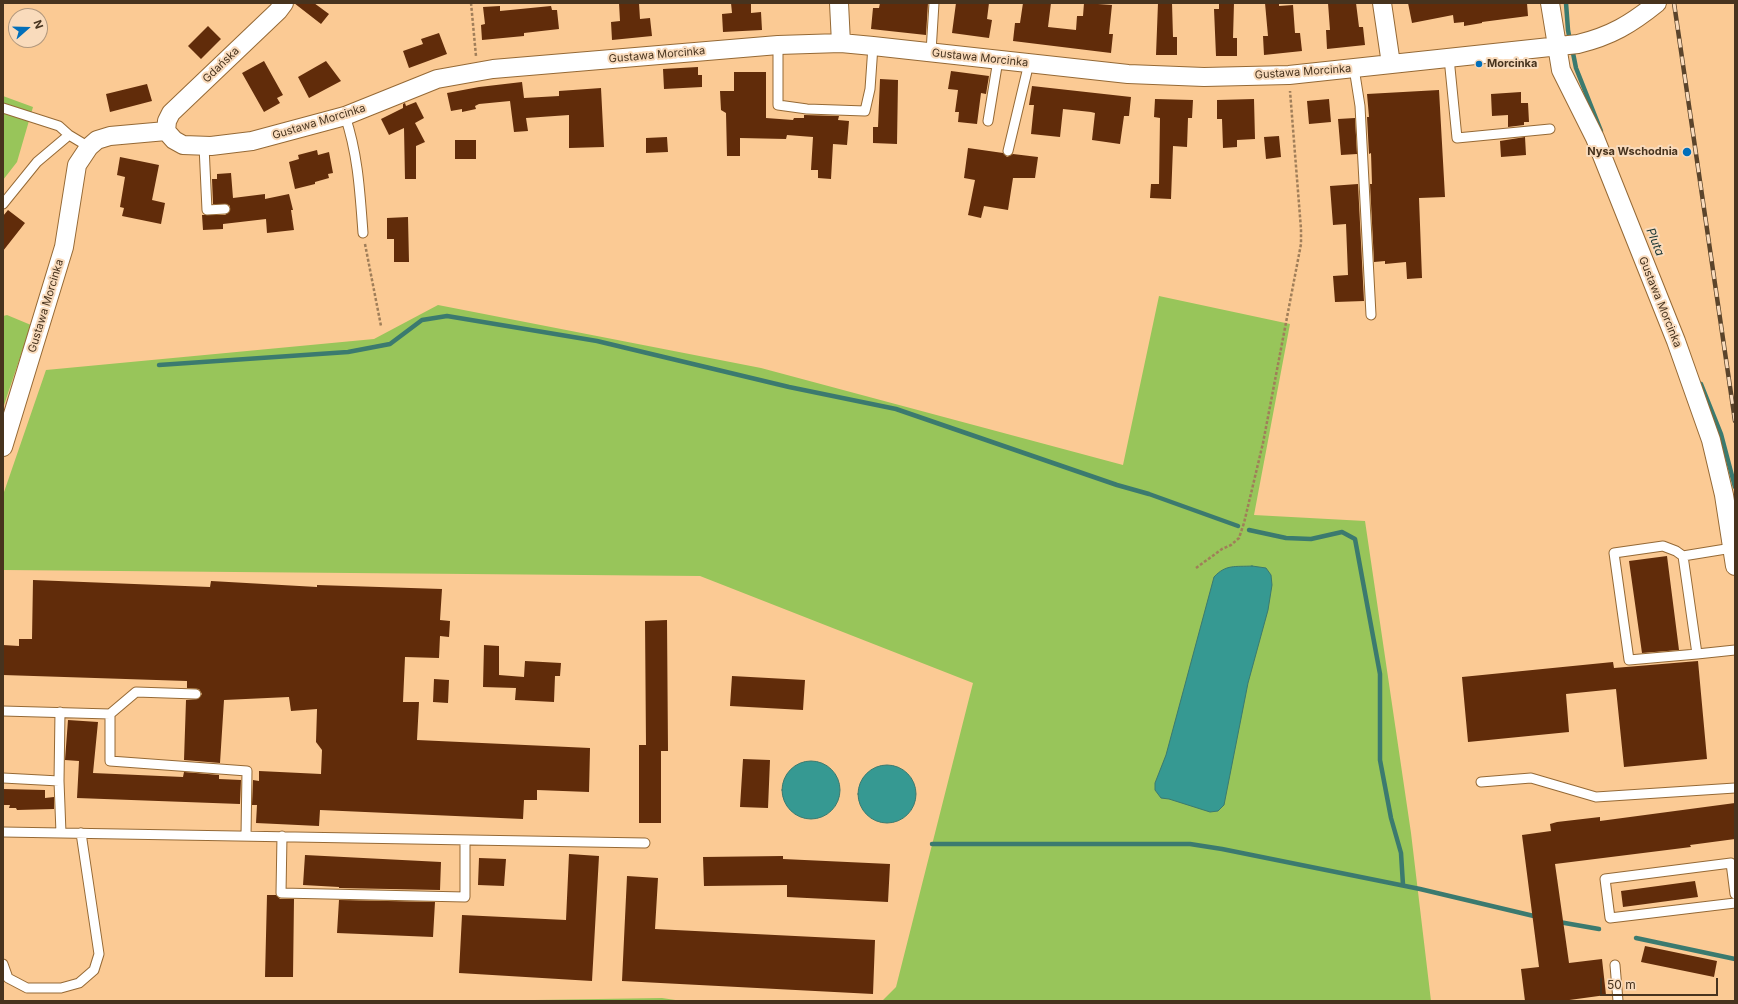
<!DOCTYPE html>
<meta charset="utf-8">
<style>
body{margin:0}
#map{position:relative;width:1738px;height:1004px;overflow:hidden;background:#fbca94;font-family:Inter,sans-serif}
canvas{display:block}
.frame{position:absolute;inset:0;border:4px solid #47331e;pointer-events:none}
.north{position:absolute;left:8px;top:8px;width:40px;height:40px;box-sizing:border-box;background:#f9dbbc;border:1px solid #b2987d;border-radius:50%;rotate:70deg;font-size:11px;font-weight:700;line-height:16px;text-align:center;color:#47331e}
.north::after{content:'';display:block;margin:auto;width:14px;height:18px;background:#026fba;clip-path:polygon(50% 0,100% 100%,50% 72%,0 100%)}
.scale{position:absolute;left:1600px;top:978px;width:118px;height:18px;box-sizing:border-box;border:2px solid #47331e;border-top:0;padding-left:5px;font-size:12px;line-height:14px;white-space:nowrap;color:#47331e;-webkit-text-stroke:3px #f9dbbc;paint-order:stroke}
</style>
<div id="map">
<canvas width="1738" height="1004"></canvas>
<div class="frame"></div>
<div class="north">N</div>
<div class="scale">50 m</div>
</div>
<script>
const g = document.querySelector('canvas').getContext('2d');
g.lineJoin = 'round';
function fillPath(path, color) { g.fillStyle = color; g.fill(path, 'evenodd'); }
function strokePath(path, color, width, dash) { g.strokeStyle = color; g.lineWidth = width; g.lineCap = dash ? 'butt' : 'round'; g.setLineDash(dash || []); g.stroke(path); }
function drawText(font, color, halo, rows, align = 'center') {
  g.font = font + ' Inter,sans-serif'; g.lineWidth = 4; g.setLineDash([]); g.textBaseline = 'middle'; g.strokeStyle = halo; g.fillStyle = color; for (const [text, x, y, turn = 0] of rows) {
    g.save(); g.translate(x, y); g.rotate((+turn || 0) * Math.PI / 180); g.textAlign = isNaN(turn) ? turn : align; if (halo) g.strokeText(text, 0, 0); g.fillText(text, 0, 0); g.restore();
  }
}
fillPath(new Path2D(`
 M3,96l30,11 -16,55 -14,18z
 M1159,296l131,28 -36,191 111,6 46,312 20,168h-549l14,-14 77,-304 -273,-107 -697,-6v-75l43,-125 328,-31 64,-34 323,63 362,97z
 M7,315l24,10 -28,83v-92z
 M662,998l20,3h-211z`), '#98c55a');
const water = new Path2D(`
 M1252,566l14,2 5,7 1,10 -4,25 -20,73 -24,122 -6,6 -8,1 -41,-13 -8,-1 -6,-8v-7l11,-28 48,-178c12,-13 21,-10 38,-11z
 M782 790a29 29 0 1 1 58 0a29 29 0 1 1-58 0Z
 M858 794a29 29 0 1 1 58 0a29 29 0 1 1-58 0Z`);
fillPath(water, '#369992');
strokePath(water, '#3b7a6f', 1);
strokePath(new Path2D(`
 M1566,3l2,27 2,11
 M1572,48l4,20 25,63
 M159,365l189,-13 42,-8 32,-24 25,-4 150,25 192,46 107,22 221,76 32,9 89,32
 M1701,384l20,50 14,53
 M1249,530l37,8 25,1 31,-7 13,7 25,135v86l11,58 10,35 2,32
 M932,844h258l32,5 198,40 118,28
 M1559,922l40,7
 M1636,938l99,21`), '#3b7a6f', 4.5);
fillPath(new Path2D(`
 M294,3h20l15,11 -8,10z
 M619,3h20l1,16 10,-1 2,18 -40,4 -1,-18 9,-1z
 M731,3h20v10l10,-1 1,18 -39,2 -1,-18 10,-1z
 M880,3h48l-2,32 -55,-6 2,-21h6z
 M956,3h33l-2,16 5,1 -3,18 -37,-5z
 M1023,3h28l-3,24 28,3 1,-14h6l1,-13 28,2 -3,29h4l-2,19 -98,-12 2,-18h5z
 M1158,3h14l1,34h4v18h-21z
 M1219,3h15l-1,35h4v18h-21l-2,-47h5z
 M1265,3h14v3l14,-1 2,28h5l2,18 -38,4 -1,-19h5z
 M1328,3h28l3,24h4l2,18 -38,4 -1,-19h4z
 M1408,3h119l1,13 -46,6v1l-18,3v-4l-10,1 -1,-8 -41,8z
 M500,6v5l51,-5 1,4h5l2,19 -35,4v3l-42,4 -1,-15 4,-1 -2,-17z
 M208,26l13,13 -20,20 -13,-13z
 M439,33l8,21 -38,14 -6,-17 20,-7 -2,-5z
 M264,61l19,34 -6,3 3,5 -16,9 -22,-39z
 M326,61l15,20 -32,17 -11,-21z
 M698,67v8h4v12l-38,2 -1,-20z
 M951,71l38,5 -3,18 -5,-1 -4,31 -19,-2 1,-10h-4l3,-22 -10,-1z
 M734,72h32v46l27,2 1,-2h10v-3l35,1 -1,4 11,1 -2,24 -14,-1 -2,35 -13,-1v-8h-7l2,-33 -26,-2 -1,4 -46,-1v18h-13l-1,-43 -5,-3 -1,-19h14z
 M880,79l18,1 -1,64 -24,-1v-16h5z
 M522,82l2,16 35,-2v-5l42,-3 3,59 -35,1v-33l-43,3 2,13 -14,1 -4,-31 -31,3 -4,2 1,3 -14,3v-3l-11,2 -4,-18 32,-6z
 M147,84l5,17 -42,11 -4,-18z
 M1032,86l99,11 -2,19h-5l-4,28 -28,-4 3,-27 -4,-1 -28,-3 -3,28 -29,-3 3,-29h-5z
 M1439,90l6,107 -26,1 3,80 -15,1 -1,-17 -21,2v-3l-11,1 -4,-78h2l-1,-31 -2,1 -2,-37h2l-2,-23z
 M1521,92v11h7l1,19h-5v3l-16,2v-12l-16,1 -1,-22z
 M1155,99l38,1 -1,18h-4l-1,29 -14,-1 -2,53 -21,-1 1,-14h8l1,-66 -6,-1z
 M1254,99l1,40 -18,1v7l-14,1 -1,-29h-5v-19z
 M1329,99l2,23 -22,2 -2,-23z
 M416,102l8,16 -9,5 10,19 -9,4v33h-11l-1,-51 -15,7 -8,-16 22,-11v-4l2,-1 1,3z
 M1355,118l2,36 -16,1 -3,-36z
 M1279,136l2,21 -15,2 -2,-22z
 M667,137l1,15 -22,1v-15z
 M1525,137l1,18 -25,2 -1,-16z
 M455,140h21v19h-21z
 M968,148l35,5 4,4 6,-3 25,3 -3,21h-22l-5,32 -24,-4 -3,12 -13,-3 7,-35 -11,-2z
 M317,150l1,5 11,-3 4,21 -5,1 1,4 -14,4v2l-20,5 -6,-27 10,-3 -1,-4z
 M120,157l39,8 -7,35 13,3 -4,21 -39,-8 2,-8 -4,-1 5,-30 -8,-2z
 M231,173l2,25 32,-4v5l24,-5 4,16h-2l3,20 -27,3 -1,-14 -43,5v5l-20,1 -1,-15h23l5,-4v-5l-3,-2h-14l-1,-25h5v-5z
 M1358,184l6,117 -29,1 -2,-26 15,-1 -2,-51 -13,1 -3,-39z
 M8,210l17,13 -22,28v-35z
 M408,217l1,45h-15v-23h-7v-21z
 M1667,556l12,94 -37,3 -13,-92z
 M33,580l177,7 1,-6 106,6v-2l125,4 -2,31 10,1 -1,16 -9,-1 -1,22 -34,-1 -2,45h16l-2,38 173,8 -1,44 -52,-2v10h-13l-1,19 -203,-9 -1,16 -63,-3 1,-18h-5l1,-25 6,1v-10l62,3 1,-24 -6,-8 1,-33 -26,2 -2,-14 -65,3 -4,63 -36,-3 2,-60 12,-1 4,-5 -3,-5 -12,-1v-7l-184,-6v-30l16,1v-7h13z
 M667,620l1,131h-7v72h-22v-78h7l-1,-124z
 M484,645l15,1v29l25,2 1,-16 36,2 -1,13h-5l-1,26 -39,-2 1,-12 -33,-1z
 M1698,661l9,98 -83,8 -8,-78 -50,5 3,38 -101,10 -6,-65 151,-15 1,6z
 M732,676l73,4 -2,30 -73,-4z
 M434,679l15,1 -1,23 -15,-1z
 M68,720l30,2 -5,51 90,4 1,-5 35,3v4l22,1 -1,24 -163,-6 2,-37 -14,-1z
 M743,759l27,1 -2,48 -28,-1z
 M3,789l42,1v8l9,-1v12l-37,1 -1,-2h-7l1,-3h-7z
 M1735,803v36l-45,6 1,2 -136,17 14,99 33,-4 4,36 -44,6h-37l-4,-32 18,-2 -17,-132 29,-4 -1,-7 7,-2 43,-5v4z
 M569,854l30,2 -7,125 -133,-8 3,-58 104,5z
 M305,855l136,7 -1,28 -101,-2v-1l-36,-2z
 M783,856v3l107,5 -2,38 -101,-5v-12l-83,1 -1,-29z
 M479,858l27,1 -2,27 -26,-1z
 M627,876l31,2 -3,51 220,11 -2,54 -251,-13z
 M1695,881l3,16 -75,10 -2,-16z
 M267,895h9l4,4h14l-1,78h-28z
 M339,900l96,2 -2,35 -96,-4z
 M1645,946l72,15 -3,16 -73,-15z`), '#612c0a');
const lane = new Path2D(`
 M778,45v60l29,4 58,2 5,-22 3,-43
 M931,52l3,-49
 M1449,58l8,80 93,-9
 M1354,68l6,38 11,209
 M3,108l56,18 10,9 20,12
 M345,116c13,38 15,77 18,117
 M988,121l10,-61
 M204,146l3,64 18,-1
 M1008,151l21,-88
 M3,204l34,-42 32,-27
 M1732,548l-49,8 14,98 38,-4
 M1683,556l-7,-5 -13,-5 -49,7 15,107 68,-6
 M3,711l107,3v47l137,10 -1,65
 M60,712l-1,69 2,52
 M110,714l26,-22 60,2
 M3,778l56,3
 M1481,782l50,-4 65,19 139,-9
 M3,832l642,11
 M282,836l-1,57 184,4v-57
 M1735,894l-4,-31 -126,16 5,39 125,-15
 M3,964l5,14 19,10h34l18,-5 15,-13 5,-16 -18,-121
 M1615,965l3,36`);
const street = new Path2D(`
 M839,3l2,40
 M1382,3l9,61
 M1550,3l11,67 34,68 81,203 35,99 13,55 11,71
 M166,131l8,9 9,5 28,1 41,-5 93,-25 92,-37 56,-10 285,-24 63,-2 32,3 255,28 76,3 85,-2 289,-31c33,-8 53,-20 79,-41
 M166,131l1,-10 4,-8 107,-102 6,-8
 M3,447l61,-200 13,-82 12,-18 8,-7 13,-4 56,-5`);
strokePath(lane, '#956935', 11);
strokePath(street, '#956935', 20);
strokePath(new Path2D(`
 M471,3l5,53
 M365,244l16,82
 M1196,568l26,-19 9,-4 8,-7 5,-15 19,-80 38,-199v-15l-11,-138`), '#a07e59', 2.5, [3, 2]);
strokePath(lane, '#fff', 9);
strokePath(street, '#fff', 18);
const rail = new Path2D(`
 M1674,3l61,418`);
strokePath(rail, '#5b442b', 4.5);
strokePath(rail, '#f9dbbc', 3, [9]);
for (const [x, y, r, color] of [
 [1479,64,4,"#026fba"],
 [1687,152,5,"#026fba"]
]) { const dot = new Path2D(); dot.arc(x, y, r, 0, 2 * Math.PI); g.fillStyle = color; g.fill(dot); strokePath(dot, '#f9dbbc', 1.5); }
drawText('11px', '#47331e', '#f9dbbc', [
 ["Gustawa Morcinka",657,55,-5],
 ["Gustawa Morcinka",980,58,6],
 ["Gdańska",221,65,-44],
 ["Gustawa Morcinka",1303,72,-4],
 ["Gustawa Morcinka",319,122,-17],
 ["Gustawa Morcinka",1660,302,68],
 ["Gustawa Morcinka",46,306,-73]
]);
drawText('bold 11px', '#47331e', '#f9dbbc', [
 ["Morcinka",1487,64],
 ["Nysa Wschodnia",1678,152,"right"]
], 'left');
drawText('italic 12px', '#183634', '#f9dbbc', [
 ["Pluta",1655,242,68]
]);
</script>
